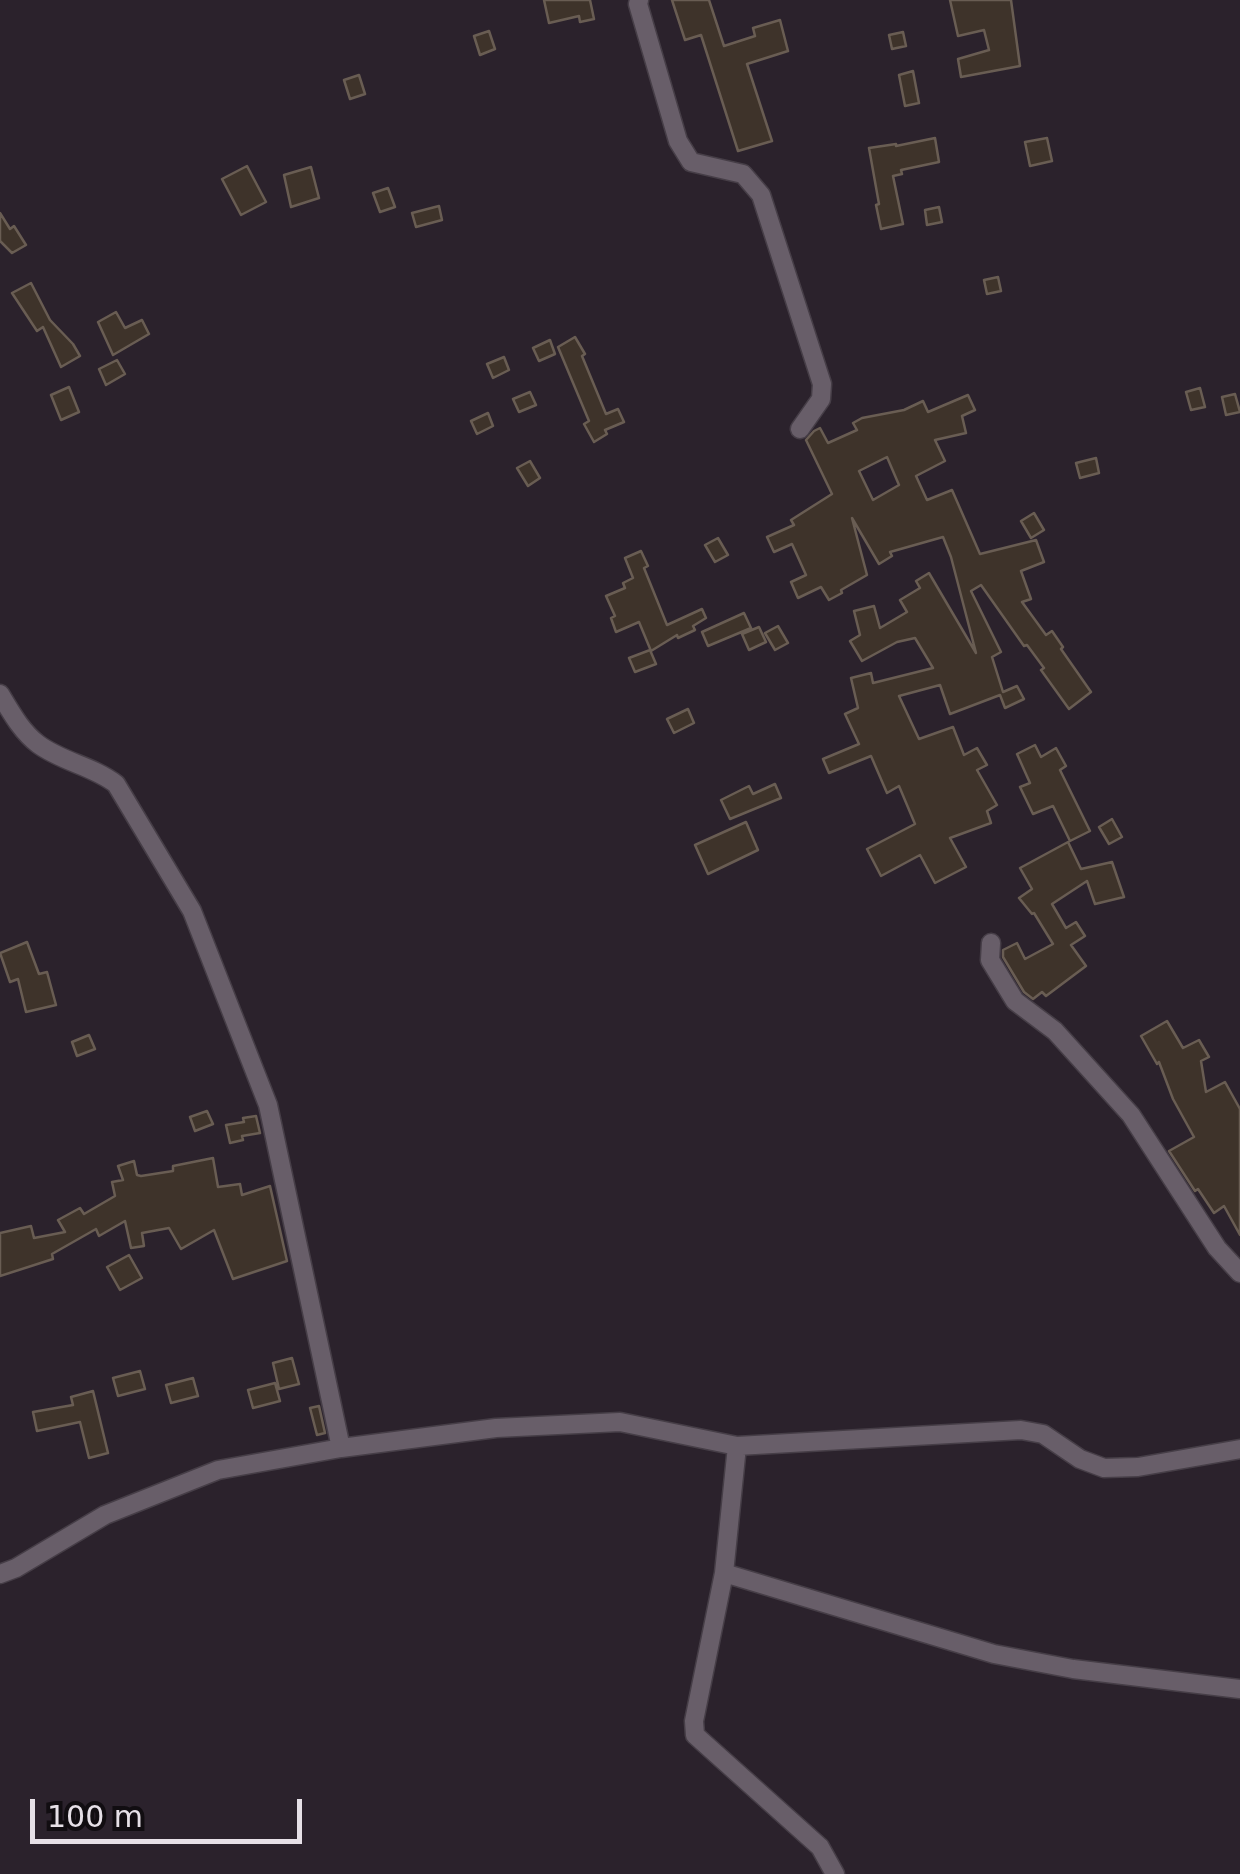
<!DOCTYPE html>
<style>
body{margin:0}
#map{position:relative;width:1240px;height:1874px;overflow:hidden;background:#2b222c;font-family:"DejaVu Sans",sans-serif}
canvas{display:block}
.scale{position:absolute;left:30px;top:1799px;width:272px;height:45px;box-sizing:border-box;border:5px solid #e6e0e7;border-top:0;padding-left:12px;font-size:30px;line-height:35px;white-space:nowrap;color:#e6e0e7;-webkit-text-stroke:8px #110d11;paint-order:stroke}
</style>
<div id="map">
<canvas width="1240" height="1874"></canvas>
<div class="scale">100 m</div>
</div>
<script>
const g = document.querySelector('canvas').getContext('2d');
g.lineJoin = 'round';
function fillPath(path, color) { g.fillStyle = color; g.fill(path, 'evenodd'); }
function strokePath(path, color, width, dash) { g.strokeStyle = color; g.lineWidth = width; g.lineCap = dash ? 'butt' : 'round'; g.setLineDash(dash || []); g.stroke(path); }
const building = new Path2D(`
 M544,0h46l4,19 -14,3 -1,-6 -30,7z
 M672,0h37l15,46 31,-10 -2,-8 27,-8 8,31 -41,13 25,77 -34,10 -37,-116 -16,5z
 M950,0h61l9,66 -59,11 -3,-18 31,-9 -5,-20 -26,6z
 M489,31l6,18 -15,6 -6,-19z
 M903,32l3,14 -14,3 -3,-14z
 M913,71l6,32 -14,3 -6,-31z
 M359,75l6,19 -15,5 -6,-19z
 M935,138l4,24 -38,8 1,4 -9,2 10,48 -22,5 -5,-24 3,-1 -10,-56 27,-4v2z
 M1047,138l5,23 -22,5 -5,-24z
 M247,166l19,36 -25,13 -19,-36z
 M311,167l8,31 -28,9 -7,-32z
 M388,188l7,19 -15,5 -7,-19z
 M439,206l3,14 -26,7 -4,-14z
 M939,207l3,15 -15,3 -2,-15z
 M0,213l10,16 4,-3 12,19 -14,8 -12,-12z
 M998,277l3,14 -14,3 -3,-14z
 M31,283l19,37 23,24 7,12 -19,11 -18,-40 -6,4 -25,-38z
 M116,312l9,16 17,-8 7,14 -36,21 -15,-33z
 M575,337l10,17 -3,2 24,58 12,-5 6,13 -19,8 2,4 -13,8 -10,-18 5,-3 -31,-74z
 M550,340l5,14 -16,7 -6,-13z
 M504,357l5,13 -16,8 -6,-14z
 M117,360l8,14 -19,11 -7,-16z
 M69,387l10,25 -18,8 -10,-25z
 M1200,388l5,19 -14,3 -5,-18z
 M530,392l6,13 -17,7 -6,-13z
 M1235,394l5,18 -14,3 -4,-18z
 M968,395l7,15 -13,6 4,17 -31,7 10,21 -29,15 11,24 25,-10 28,64 56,-14 8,22 -23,9 10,28 -9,3 24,33 6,-4 11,16 -2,2 30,43 -22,17 -28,-39 3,-2 -17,-23 -3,1 -43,-61 -10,6 30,61 -9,5 11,35 14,-6 7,13 -19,9 -5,-13 -50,19 -10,-29 -41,11 20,43 34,-12 11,28 13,-7 10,17 -10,5 20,35 -10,6 4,12 -41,15 16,29 -31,16 -15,-28 -39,21 -14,-27 48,-25 -16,-38 -12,7 -16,-37 -42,17 -6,-14 36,-15 -14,-30 13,-6 -7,-30 20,-5 2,10 60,-15 -18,-30 -18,4 -35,19 -12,-20 10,-6 -6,-24 20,-5 6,22 27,-16 -7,-12 20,-12 -4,-7 13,-8 47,80 -25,-96 -8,-20 -53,15 2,4 -13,8 -27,-46 15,57 -26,15 1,3 -13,7 -8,-13 -23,11 -7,-16 15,-7 -14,-31 -18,8 -7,-15 27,-12 -3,-5 41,-26 -26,-54 8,-9 6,-3 8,15 29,-13 -4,-7 9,-5 42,-8 19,-9 5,11zM887,457l12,28 -26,15 -14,-29z
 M488,413l5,13 -16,8 -6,-13z
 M1096,458l3,15 -19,5 -4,-15z
 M530,461l10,17 -12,8 -11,-18z
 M1034,513l10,17 -13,8 -10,-17z
 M718,538l10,17 -13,7 -10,-17z
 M641,551l7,15 -4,2 23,57 35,-16 4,9 -13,8 2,4 -17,8 -1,-3 -26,16 -12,-29 -23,10 -5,-14 4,-2 -9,-20 19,-8 -2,-5 10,-5 -8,-20z
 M744,613l7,15 -43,18 -6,-14z
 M778,626l10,17 -13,7 -10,-17z
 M759,627l7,15 -17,8 -7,-16z
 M650,650l6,14 -21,8 -6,-14z
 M688,709l6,14 -20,10 -7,-14z
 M1035,745l6,12 15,-9 10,18 -6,4 30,61 -20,10 -17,-35 -20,8 -13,-27 10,-4 -13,-29z
 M775,784l6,14 -51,21 -9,-19 28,-14 4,8z
 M1112,819l10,18 -13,7 -10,-17z
 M746,822l12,28 -50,24 -13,-29z
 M1068,842l13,27 31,-7 12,35 -29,7 -8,-23 -35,23 14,24 10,-6 9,14 -14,9 15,21 -40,30 -4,-4 -9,7 -9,-7 -21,-35v-7l14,-7 8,16 28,-15 -19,-31 -2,1 -13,-16 13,-9 -12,-21z
 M27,942l12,32 8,-2 9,33 -30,7 -8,-33 -8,3 -10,-29z
 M1167,1021l16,27 16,-8 10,17 -8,4 5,31 19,-10 15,27v126l-16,-29 -10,7 -16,-24 -3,2 -26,-40 25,-14 -21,-38 -14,-37 -2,2 -16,-28z
 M89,1035l6,14 -18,7 -5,-14z
 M207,1111l6,13 -18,7 -5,-14z
 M256,1116l4,17 -18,3 1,4 -13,3 -4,-18 18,-3 -1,-4z
 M213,1158l5,29 22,-3 2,11 28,-9 17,75 -54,18 -19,-49 -33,19 -12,-21 -27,5 2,13 -13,2 -6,-27 -26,15 -3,-7 -44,25 1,5 -53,17v-43l31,-7 3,12 31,-6 -7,-12 22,-12 4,6 31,-18 -3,-14 11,-2 -5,-14 16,-5 3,14 4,1 32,-5v-5z
 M129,1255l13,23 -22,12 -13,-23z
 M292,1358l7,26 -20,5 -6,-26z
 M140,1371l5,18 -27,7 -5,-18z
 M193,1378l5,18 -27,7 -5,-18z
 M275,1383l5,18 -27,7 -5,-18z
 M93,1391l15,62 -19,5 -9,-36 -43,9 -4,-19 40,-7 -2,-8z
 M319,1406l6,27 -8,2 -7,-27z`);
fillPath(building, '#3e332a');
strokePath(building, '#695d53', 2.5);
const minor = new Path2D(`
 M639,0l-1,4 40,137 13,21 52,12 18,21 61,189 -1,15 -21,30
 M0,694c11,18 21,37 38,50 24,18 55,22 78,40l76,127 76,194 73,343
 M991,943l-1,17 25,41 40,30 76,84 86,133 23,25
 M737,1446l-13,127 -30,148 1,14 125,112 15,27
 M724,1573l270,81 79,15 167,20
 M0,1574l16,-6 89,-53 113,-45 123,-22 155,-20 124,-6 117,24 284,-16 22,4 37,25 24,9 34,-1 102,-18`);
strokePath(minor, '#463e47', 21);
strokePath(minor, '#685e69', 18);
</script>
